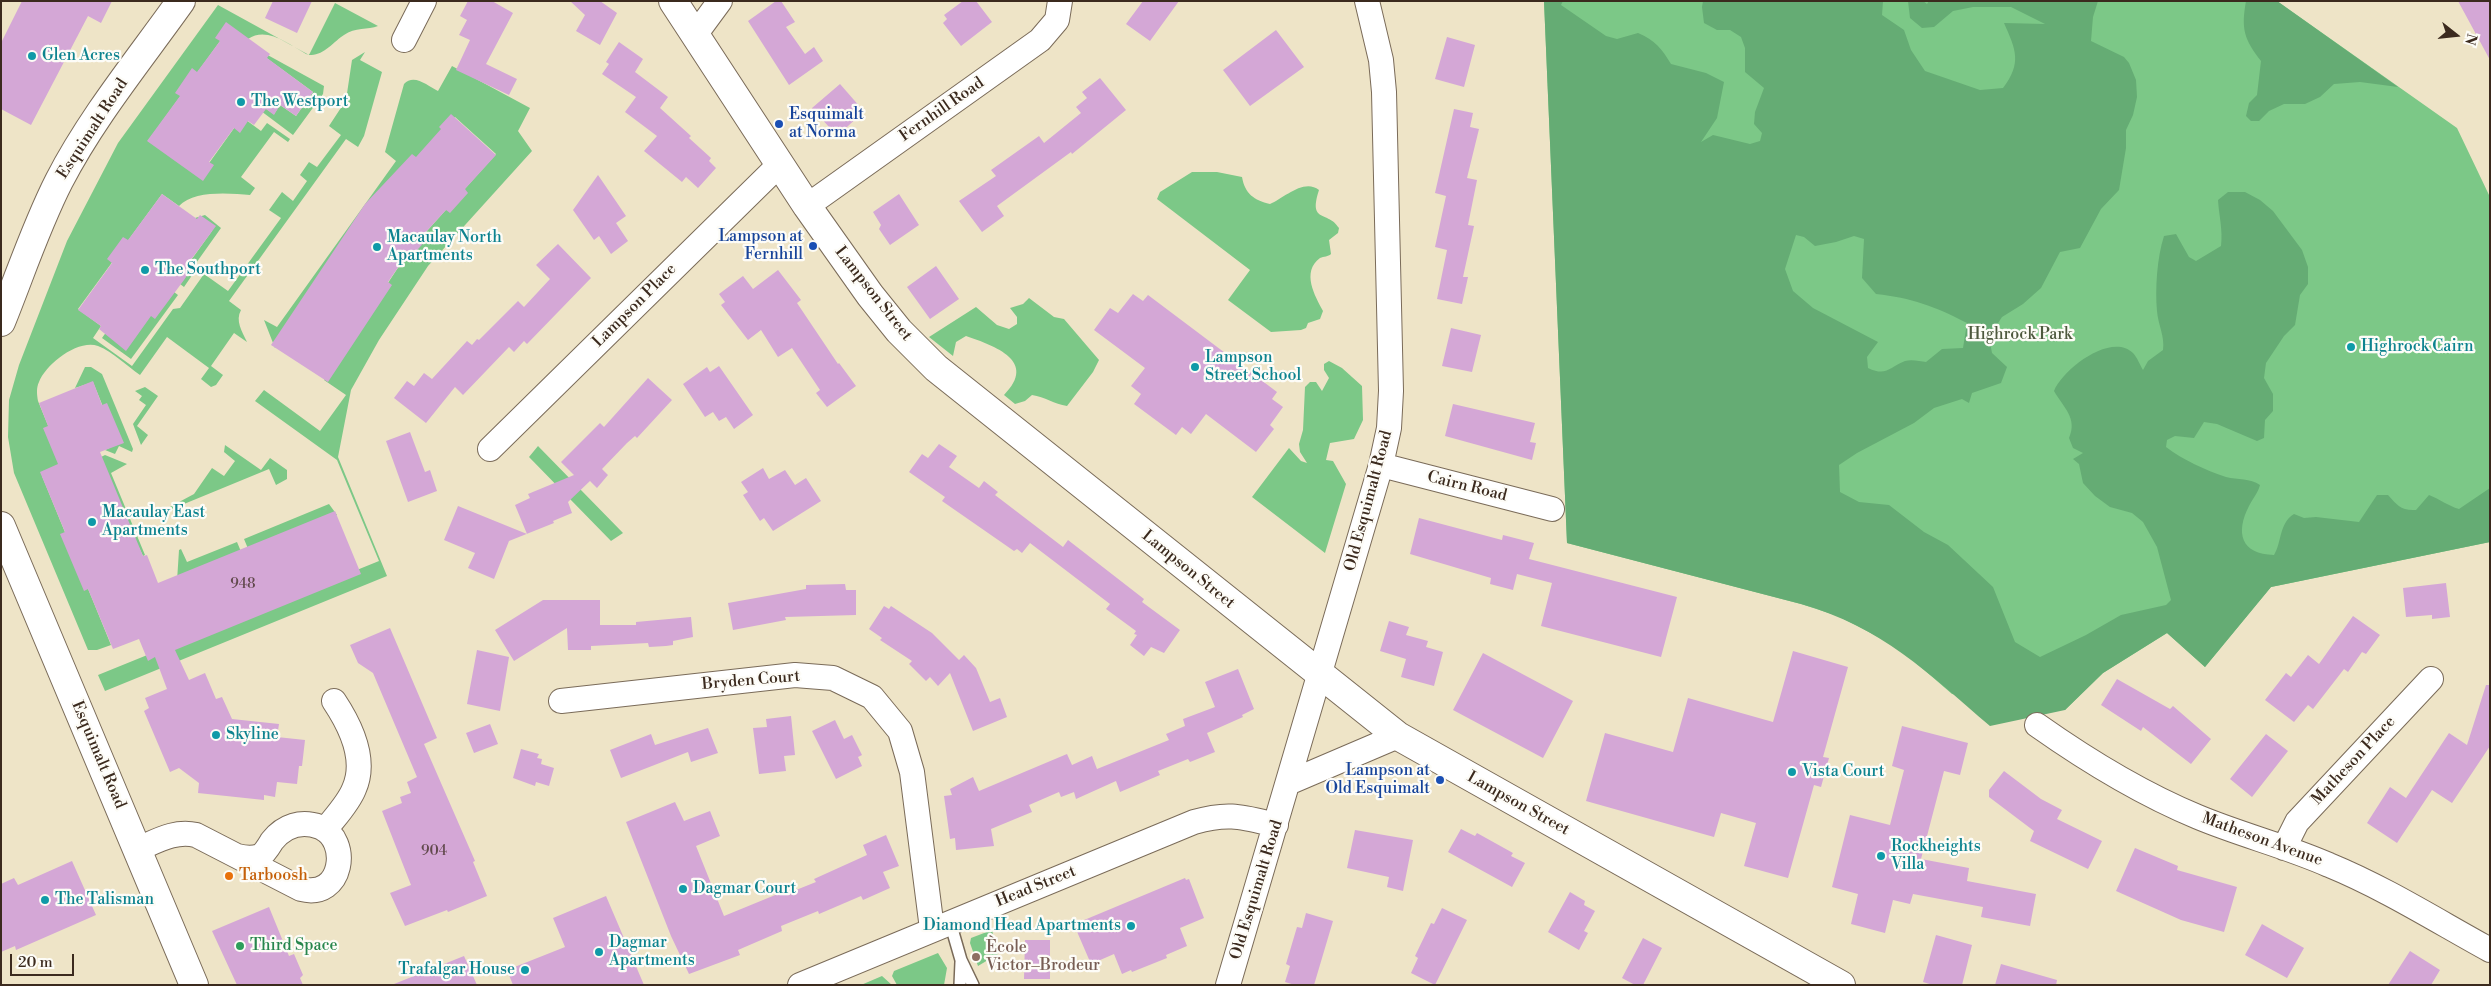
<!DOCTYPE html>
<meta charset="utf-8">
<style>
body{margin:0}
#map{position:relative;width:2491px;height:986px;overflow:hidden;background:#eee4c7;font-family:"Libre Bodoni",serif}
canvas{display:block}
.frame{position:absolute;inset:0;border:2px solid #3b2a1e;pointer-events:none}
.north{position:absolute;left:2431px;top:10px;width:50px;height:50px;-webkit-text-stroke:4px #fdfcf7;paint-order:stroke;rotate:106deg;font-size:14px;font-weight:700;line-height:20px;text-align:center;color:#3b2a1e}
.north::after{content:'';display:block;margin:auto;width:18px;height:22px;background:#3b2a1e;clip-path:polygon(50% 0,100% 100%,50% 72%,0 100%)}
.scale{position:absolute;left:10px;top:954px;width:64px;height:22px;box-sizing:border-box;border:2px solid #3b2a1e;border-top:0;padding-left:6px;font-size:15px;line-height:18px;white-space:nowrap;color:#3b2a1e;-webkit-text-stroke:4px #fdfcf7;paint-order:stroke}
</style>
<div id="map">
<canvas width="2491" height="986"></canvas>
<div class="frame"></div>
<div class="north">N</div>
<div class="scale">20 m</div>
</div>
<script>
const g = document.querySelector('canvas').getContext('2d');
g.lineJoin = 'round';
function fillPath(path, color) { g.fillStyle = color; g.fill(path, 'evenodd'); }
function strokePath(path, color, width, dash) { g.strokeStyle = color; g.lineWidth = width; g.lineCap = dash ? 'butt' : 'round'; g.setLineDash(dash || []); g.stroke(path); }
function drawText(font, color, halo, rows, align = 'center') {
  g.font = font + ' "Libre Bodoni",serif'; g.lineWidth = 4.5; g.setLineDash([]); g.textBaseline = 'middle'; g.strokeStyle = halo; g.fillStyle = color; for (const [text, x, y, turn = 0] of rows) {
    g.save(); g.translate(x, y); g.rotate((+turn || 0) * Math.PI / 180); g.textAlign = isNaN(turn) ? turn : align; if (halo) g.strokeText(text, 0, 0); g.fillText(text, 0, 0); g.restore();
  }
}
fillPath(new Path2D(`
 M1544,1h733l180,127 32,67 1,347 -219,45 -66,80 -38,-34 -64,40 -38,37 -113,-16 -44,-38 -22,-15 -48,-25 -37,-12 -234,-61z
 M335,3l43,23c-10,4 -23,1 -34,9 -11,7 -23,24 -38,19 -16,-9 -39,-28 -58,-15l-20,-9 -80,111 54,32 40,-56 19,14 6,-8 23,16 -2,3 -14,-10 -33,45 14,11 -5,7c-20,-2 -57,-5 -71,11l-17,-12 -84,115 23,17 -8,12 39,28 41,-57 7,-1 24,-34 24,17 53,-73 -12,-8 13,-18 11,9 14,-20 -7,-6 9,-13 8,5 24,-32 -12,-9 17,-26 6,-40 13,-8 -5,8 22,12 -18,64 -6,11 -12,-8 -117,162 12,9c-6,11 1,21 6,32l-13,-9 -23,33 12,9 -7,10 -5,2 -10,-8 8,-11 -42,-31 -27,38c-13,-9 -27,-23 -42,-29 -20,-7 -52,18 -59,36 -3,6 -2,13 -1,19l27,66 -23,9 69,169 -14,5h-9l-74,-177 -6,-36 1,-37 10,-35 48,-124 51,-98 100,-138 91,50z
 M264,53l60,33 -1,8 -30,41 -32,-24 2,-4 11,7 6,-9 16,11 17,-24 -52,-38z
 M452,66l78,42 -12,23 14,20 -104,115 -49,74 -28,50 -13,67 49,119 -282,115 -7,-16 281,-114 -42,-101 -82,-59 9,-11 56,41 26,-36 -22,-15 85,-129 87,-97 -41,-37 -180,231 -11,-28 13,7 119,-166 -11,-9 19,-68c10,-11 24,2 34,7z
 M1192,172h25l25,5c3,17 12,23 28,27 14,-6 34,-26 49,-14 -11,34 9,20 20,38l-1,5 -9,7 2,14c-3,3 -7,2 -11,4 -19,14 -5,38 3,53l-3,8 -12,4 -2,5 -5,2 -30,2 -43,-32 22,-30 -93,-71 3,-7z
 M205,215l16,13 -27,38 3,2 -13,19 -8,-6 36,-50 -17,-13z
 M170,289l8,6 -47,64 -29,-21 5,-7z
 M1029,298l25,19 10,2 35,41 -6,12 -26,34c-13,-2 -22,-9 -35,-11l-7,6 -10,3 -11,-9c34,-34 -9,-49 -38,-59l-10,6 -3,14 -24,-19 47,-30 21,18 12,4 8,-5v-7l-7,-9 13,-4z
 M1329,361l13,7 20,18 1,34 -9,19 -24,4 -4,17 7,1 13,23 -21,69 -73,-56 37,-49 12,13 6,2 -7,-11 -1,-8 4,-14 2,-43 5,-5h6l6,9 7,-13 -5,-8v-6z
 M85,367h6l11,7 31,75 -1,3 -13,-6 -4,8 -10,-4 13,-6 -25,-62 -18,6z
 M145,387l13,9 -21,30 11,9 -7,10 -8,-21 13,-19 -7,-5 3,-4 -7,-5z
 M225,445l36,25 9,-12 17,12v9l-11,6 -7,-16 -102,42 -1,-2 28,-15 18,-26 12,8 11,-15 -11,-9z
 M538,446l85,87 -12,8 -82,-84z
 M105,455l22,9 -16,9 34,82 -2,1 -46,-97z
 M329,504l8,11 -88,36 -5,-12z
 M237,542l5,12 -65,27 2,-31 2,-1 6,13z
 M992,930l6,24 -20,12 -8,-23 1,-5z
 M938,953l9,15 -3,17h-47l-5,-9 2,-5z
 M882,976l10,9h-31z`), '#7cc887');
fillPath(new Path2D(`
 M1544,1h19l-2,4 45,31 11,3 21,-6c17,7 24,16 33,31l35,9 18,9 -7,36 -16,24 12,-7 37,9 10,-3 2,-8 -8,-9 1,-12 9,-24 -19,-16v-24l-4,-11 -11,-7h-13l-13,-7 -2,-16 1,-6h180l-1,14 22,15 7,20 14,21 55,19 23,-2c19,-25 13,-38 1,-65l41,1 -34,-17h-38l-20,4 -19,16 -12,1 -12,-10 -2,-17h15l4,3 2,-3h169l-5,16 -2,24 33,16 5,6 7,17 1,17 -4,18 -7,15v18l-7,42 -18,19 -21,39 -20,4 -19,36 -18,16 -21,13 -13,20 3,16 15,14 -6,16 -29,10 -3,10 -7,-4 -28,9 -20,15 -57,30 -18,12 1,27 19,10 30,3 35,27 24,13 45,42 22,55 25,15 46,-22 35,-20 45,-10 5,-5 -14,-53 -14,-25 -11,-9 -22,-6 -15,-11 -12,-13 -4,-19 -6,-5 10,-6 -10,-5 -4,-10c9,-20 -6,-31 -15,-47 9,-22 57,-59 79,-38 4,4 7,12 10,17l5,-9 15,-11c2,-14 -5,-25 -6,-39 -2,-21 0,-54 7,-75l12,-2 13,23 7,4 25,-15c2,-16 -2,-30 -3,-46l10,-8h17l15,8 13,11 29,39 6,17v17l-8,11 -5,30 -11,11 -18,27 -2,15 9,16v17l-8,9 -1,18 -7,3 -40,-17 -13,-2 -10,16 -19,-2 -8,4 -1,7c17,13 39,23 60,30 12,3 24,1 34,8 -2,8 -7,13 -11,21 -14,27 -8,48 25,49 8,-13 5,-32 20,-41l10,4 12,-1 43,5 18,-27h11c9,10 13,16 28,15l13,-15c11,4 19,11 30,14l31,-21v54l-219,45 -66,80 -38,-34 -64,40 -38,37 -75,16c-62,-53 -108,-99 -189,-122l-234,-61zM1796,235l8,2 11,9 21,-4 18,-6 10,3 -2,39 14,16c36,4 58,12 91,29l-4,25 -21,1 -16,13c-6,-1 -15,-3 -21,-1 -16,6 -18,16 -37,7l-1,-11 11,-15 -65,-34 -20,-17 -8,-22z
 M2246,1h31l121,86 -38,-5 -26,2 -14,13 -15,7h-21l-15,7 -10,10h-8l-5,-5 3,-13 8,-8 4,-34c-17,-22 -20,-32 -15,-60z`), '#65ac74');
fillPath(new Path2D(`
 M22,1h90l-11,22 -13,-7 -57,109 -30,-16v-66z
 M273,1h39l-15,32 -32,-15z
 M468,1h24l21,12 -27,51 31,15 -8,16 -53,-25 14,-30 -11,-5 8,-15 -7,-4z
 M570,1h30l17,12 -17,32 -24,-14 9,-16z
 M776,1h5l14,21 -9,5 19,27 9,-7 9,14 -34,24 -41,-64z
 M963,1h13l16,21 -31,24 -18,-23 4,-4 -3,-4z
 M1143,1h36l-29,40 -24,-17z
 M2458,1h32v59z
 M226,22l44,32 -3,4 46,34 -17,24 -16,-11 -6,10 -8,-6 -12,16 -6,-4 -8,12 -6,-5 -25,34 5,3 -11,16 -56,-40 33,-45 -5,-3 17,-25 5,4 23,-31 -5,-3z
 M1276,30l28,37 -54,39 -27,-36z
 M1447,37l28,8 -11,42 -29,-8z
 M619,42l24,17 -8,13 33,25 -8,11 31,28 -2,2 22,20 -2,3 7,7 -18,20 -12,-11 -4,5 -38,-31 13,-15 -32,-24 11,-15 -34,-23 7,-10 -3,-2z
 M1100,78l26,32 -54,44 -1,-2 -74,54 7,10 -22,16 -23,-31 37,-25 -5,-6 48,-34 5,7 37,-30 -5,-6 11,-9 -5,-6z
 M840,84l21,24 -5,4 3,4 -22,20 -25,-28z
 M1454,109l19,4 -3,14 9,2 -12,49 10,2 -9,45 6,1 -11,51h5l-6,27 -25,-5 10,-49 -12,-3 11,-51 -11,-3z
 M451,114l45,41 -31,34 3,4 -18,20 -4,-3 -22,24 4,4 -18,20 -4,-2 -18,26 4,3 -64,97 -57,-37 94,-141 47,-50 4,3 25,-28 -2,-2z
 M598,175l28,41 -10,7 12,18 -17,13 -12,-18 -5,4 -21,-30z
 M162,194l35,25 3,-4 16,11 -26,35 5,3 -11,16 -29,39 -4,-3 -25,35 -27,-22 2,-3 -23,-16 34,-47 -5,-4 16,-22 5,3z
 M899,194l20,31 -29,20 -11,-16 2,-4 -8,-13z
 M558,244l33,34 -64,66 -3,-3 -10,11 -5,-5 -46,48 -8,-8 -29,36 -32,-25 13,-17 7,5 10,-13 8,6 35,-38 5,4 5,-6 2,1 39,-39 6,6 26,-28 -14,-14z
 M936,266l23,33 -29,20 -23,-32z
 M778,270l23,30 -4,3 41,61 1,-1 17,23 -29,21 -11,-14 4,-3 -28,-42 -14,9 -17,-27 -13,10 -27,-35 4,-3 -6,-8 24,-18 10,13z
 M1133,294l10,7 5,-6 129,97 -5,7 11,8 -13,18 4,4 -18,23 -50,-38 -15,20 -9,-7 -6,8 -42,-31 7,-10 -10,-8 14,-18 -51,-38 16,-22 8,5z
 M1451,328l30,7 -9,37 -30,-6z
 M719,366l34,49 -19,14 -8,-12 -7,4 -6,-9 -8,5 -22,-33 24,-17 3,5z
 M648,378l24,22 -35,38 -2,-2 -8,7 -25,26 6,6 -11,13 -7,-7 -22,21 4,11 -19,8 1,2 -45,18 -15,38 -26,-11 7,-15 -31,-13 14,-34 69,28 -12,-29 15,-7 -2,-4 46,-19 -13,-13 39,-39 4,4z
 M93,381l9,24 5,-2 17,40 -24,9 43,104 4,-1 11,28 177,-72 26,63 -186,76 14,30 16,-7 11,26 6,-2 10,22 47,5 -2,13 28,3 -3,26h-3l-2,18 -20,-2 -2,15 -11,-2v5l-66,-7 1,-10 -20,-15 -9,4 -26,-61 5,-3 -4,-10 22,-9 -12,-32 -7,4 -9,-22 -26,10 -25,-60 -4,2 -24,-57 5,-2 -25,-60 18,-8 -15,-36 5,-2 -9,-23z
 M1453,404l82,19 -5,19 6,1 -4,17 -87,-24z
 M410,432l15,40 5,-2 7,21 -29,11 -22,-61z
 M939,444l18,12 -8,11 30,21 5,-7 14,11 -3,3 68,52 5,-7 76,59 -2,3 38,28 -16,23 -13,-6 -7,9 -14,-11 7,-10 -3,-1 2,-3 -30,-22 4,-5 -80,-61 -8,10 -5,-4 -3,2 -72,-50 3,-4 -36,-25 13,-18 6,4z
 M763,468l6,11 16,-9 10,15 11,-7 15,23 -48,30 -9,-13 -4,3 -17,-26 5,-3 -7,-10z
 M1419,518l83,22 1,-5 31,8 -5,16 148,38 -16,60 -120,-31 11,-43 -35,-9 -4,16 -23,-6 1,-6 -81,-24z
 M2446,583l4,34 -18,2v-4l-26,2 -3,-29z
 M845,584l1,6h10v25l-71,2 1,3 -53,10 -5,-27 78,-14v-4z
 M543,600h57v25h36v-3l55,-5 2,20 -20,4v4l-7,1 -17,1 -1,-4 -57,3v4h-23l-1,-22 -53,33 -19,-31z
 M884,606l5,3 2,-3 41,27 27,27 5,-5 12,13 14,34 10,-4 7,19 -34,14 -23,-58 -12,13 -8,-9 -4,4 -17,-17 3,-3 -32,-21 2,-2 -13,-9z
 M2353,616l27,19 -14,19 -4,-2 -14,20 -4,-3 -31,40 -5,-4 -14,17 -29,-22 21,-27 5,4 17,-22 11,9z
 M1389,621l20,6 -3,8 22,6 -2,6 17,5 -9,34 -33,-9 5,-18 -26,-8z
 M390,628l47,110 -13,6 51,117 -2,1 14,34 -39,16 -1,-2 -42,16 -15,-33 21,-8 -29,-74 20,-8 -2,-6 11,-4 -4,-11 10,-5 -44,-104 -15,-10 -8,-18z
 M477,650l32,7 -9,54 -33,-7z
 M1793,651l55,16 -25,90 6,1 -8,29 -7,-2 -26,93 -44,-12 12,-43 -35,-10 -7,24 -128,-36 19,-68 68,19 15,-54 85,24z
 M1483,653l90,48 -30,57 -90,-48z
 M1238,669l16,40 -12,6 1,2 -36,16 8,19 -25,10 -2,-3 -30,12 2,4 -40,17 -4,-11 -40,18 -2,-7 -13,5 -2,-5 -30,13 3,7 -41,17 3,17 -38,4 -1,-12 -5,1 -6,-43 8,-1 -2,-6 23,-12 6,14 88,-37 5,11 20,-9 5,13 72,-29 -3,-6 19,-8 -2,-7 32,-12 -10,-25z
 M2117,679l53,30 3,-3 38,33 -20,25 -48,-37 -2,4 -40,-26z
 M2486,685h4v61l-38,57 -20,-13 -35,53 -30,-20 23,-36 16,11 43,-65 18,12z
 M791,716l4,39 -11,1 2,15 -27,3 -6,-46 14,-1 -1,-8z
 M835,720l9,19 8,-4 10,20 -4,2 4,9 -26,13 -24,-48z
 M490,724l8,20 -24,9 -8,-20z
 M1902,726l66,17 -8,32 -16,-4 -23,88 48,9 -2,13 69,13 -6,32 -49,-9 2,-10 -70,-13 -3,10 -17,-4 -8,33 -34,-9 7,-30 -26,-7 18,-72 40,10 14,-55 -12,-4z
 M708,728l10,25 -27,9 -3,-10 -67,26 -11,-28 41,-16 4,11z
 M2266,734l22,17 -36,46 -22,-18z
 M521,749l18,5 -2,4 5,1 -1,5 13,4 -5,18 -13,-4 -1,4 -22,-8z
 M2004,771l37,28 21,11 -5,9 45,22 -14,28 -58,-28 4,-10 -45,-34v-7z
 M675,802l9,19 26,-10 10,25 -24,10 28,70 61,-25 1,3 30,-12 -2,-3 53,-24 -4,-10 23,-10 13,31 -16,6 7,16 -27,12 -2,-4 -42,18 -1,-3 -37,15 1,5 -44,19 2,5 -51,19 -18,-38 -45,-114z
 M1461,829l14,7 2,-3 36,20 -2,3 14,7 -13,24 -64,-35z
 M1355,830l58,10 -10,51 -16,-4 2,-10 -42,-9z
 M2135,848l43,18 -1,4 60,17 -13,45 -43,-12 -65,-29z
 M72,861l24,54 -80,35 -1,-4 -14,6v-68l13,-6 4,7z
 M1185,878l1,2 3,-1 15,39 -24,10 7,18 -21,9 1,3 -35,14 -1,-2 -9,4 -8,-20 -23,10 -16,-37 3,-2 -1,-2z
 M1570,892l15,9 -1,4 11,6 -11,20 4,2 -9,17 -31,-18z
 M606,896l38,89h-131l-6,-15 58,-23 -12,-29z
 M269,907l20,49 5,-2 9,21 -3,3 3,7h-66l-25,-54z
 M1442,908l25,12 -32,65 -24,-12 7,-15 -3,-2 16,-33 3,1z
 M1306,913l27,8 -19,64h-19l-10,-3 5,-16 -4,-2 11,-37 5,1z
 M2262,924l42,24 -17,30 -42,-23z
 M1936,935l36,10 -10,40h-29l-10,-3z
 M1643,938l19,10 -19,37h-8l-13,-7z
 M1025,940h25v39h-26z
 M2410,951l30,19 -9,15h-43z
 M464,956l13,29h-83v-1z
 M2001,964l56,16 -1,5h-61z`), '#d4a7d6');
const lane = new Path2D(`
 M950,922l11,38 12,25
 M960,985l1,-23`);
const street = new Path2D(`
 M695,35l25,-34
 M404,40l20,-39
 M807,206l233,-166 17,-20 3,-19
 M490,449l290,-285
 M1381,465l171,44
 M561,701l234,-26 38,3 39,19 28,34 12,41 20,157
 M2037,725c51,36 103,68 161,92 43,18 88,29 131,48 56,23 108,56 161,85
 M1288,783l110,-47
 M325,830c10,-13 23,-26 29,-41 13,-29 -4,-64 -20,-88
 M2284,848l13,-26 134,-143
 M138,849c19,-8 37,-19 58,-14l105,54c42,11 50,-49 19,-62 -19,-7 -36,-1 -48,14 -3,5 -7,12 -12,15 -8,3 -15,2 -23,0
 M800,985l394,-163c35,-10 48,-5 82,3
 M1228,985l153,-520 8,-37 2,-37 -7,-299 -3,-32 -14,-59`);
const secondary = new Path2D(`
 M673,1l134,205 63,89 29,36 37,37 462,368 443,249
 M1,322c19,-47 35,-96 58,-141 33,-64 80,-121 122,-180
 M1,526l193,459`);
strokePath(lane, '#7a6b59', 14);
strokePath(street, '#7a6b59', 26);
strokePath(secondary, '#7a6b59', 30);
strokePath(lane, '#fff', 11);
strokePath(street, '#fff', 24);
strokePath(secondary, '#fff', 28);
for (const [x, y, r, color] of [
 [32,56,5,"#0f9aa8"],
 [241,102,5,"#0f9aa8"],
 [779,124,5,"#1a4fb4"],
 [813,246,5,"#1a4fb4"],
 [377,247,5,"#0f9aa8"],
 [145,270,5,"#0f9aa8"],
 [2351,347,5,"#0f9aa8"],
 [1195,367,5,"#0f9aa8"],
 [92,522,5,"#0f9aa8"],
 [216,735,5,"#0f9aa8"],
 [1792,772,5,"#0f9aa8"],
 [1440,780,5,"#1a4fb4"],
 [1881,856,5,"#0f9aa8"],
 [229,876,5,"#e8710a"],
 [683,889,5,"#0f9aa8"],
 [45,900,5,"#0f9aa8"],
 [1131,926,5,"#0f9aa8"],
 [240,946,5,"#2e9e5b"],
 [599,952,5,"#0f9aa8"],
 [976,957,5,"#8d6e63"],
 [525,970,5,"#0f9aa8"]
]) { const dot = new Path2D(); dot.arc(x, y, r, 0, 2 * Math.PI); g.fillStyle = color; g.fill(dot); strokePath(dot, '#fdfcf7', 2); }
drawText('14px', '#61494c', null, [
 ["948",243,585],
 ["904",434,852]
]);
drawText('16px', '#0d838f', '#fdfcf7', [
 ["Glen Acres",42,56],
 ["The Westport",251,102],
 ["Macaulay North",387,238],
 ["Apartments",387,256],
 ["The Southport",155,270],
 ["Highrock Cairn",2361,347],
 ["Lampson",1205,358],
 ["Street School",1205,376],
 ["Macaulay East",102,513],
 ["Apartments",102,531],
 ["Skyline",226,735],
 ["Vista Court",1802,772],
 ["Rockheights",1891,847],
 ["Villa",1891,865],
 ["Dagmar Court",693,889],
 ["The Talisman",55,900],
 ["Diamond Head Apartments",1121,926,"right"],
 ["Dagmar",609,943],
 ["Apartments",609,961],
 ["Trafalgar House",515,970,"right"]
], 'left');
drawText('16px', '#3b2a1e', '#fdfcf7', [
 ["Fernhill Road",942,110,-35],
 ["Esquimalt Road",93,129,-57],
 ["Lampson Street",873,294,52],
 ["Lampson Place",635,306,-45],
 ["Cairn Road",1467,487,14],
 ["Old Esquimalt Road",1369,501,-75],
 ["Lampson Street",1188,570,39],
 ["Bryden Court",751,681,-5],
 ["Esquimalt Road",98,755,67],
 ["Matheson Place",2354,761,-47],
 ["Lampson Street",1518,804,29],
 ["Matheson Avenue",2262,840,20],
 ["Head Street",1036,887,-22],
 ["Old Esquimalt Road",1257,890,-73]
]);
drawText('16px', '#164399', '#fdfcf7', [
 ["Esquimalt",789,115,"left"],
 ["at Norma",789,133,"left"],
 ["Lampson at",803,237],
 ["Fernhill",803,255],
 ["Lampson at",1430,771],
 ["Old Esquimalt",1430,789]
], 'right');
drawText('16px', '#4e593e', '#fdfcf7', [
 ["Highrock Park",2020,335]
]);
drawText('16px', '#c56008', '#fdfcf7', [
 ["Tarboosh",239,876]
], 'left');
drawText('16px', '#27864d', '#fdfcf7', [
 ["Third Space",250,946]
], 'left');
drawText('16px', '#785e54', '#fdfcf7', [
 ["Ècole",986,948],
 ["Victor–Brodeur",986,966]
], 'left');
</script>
